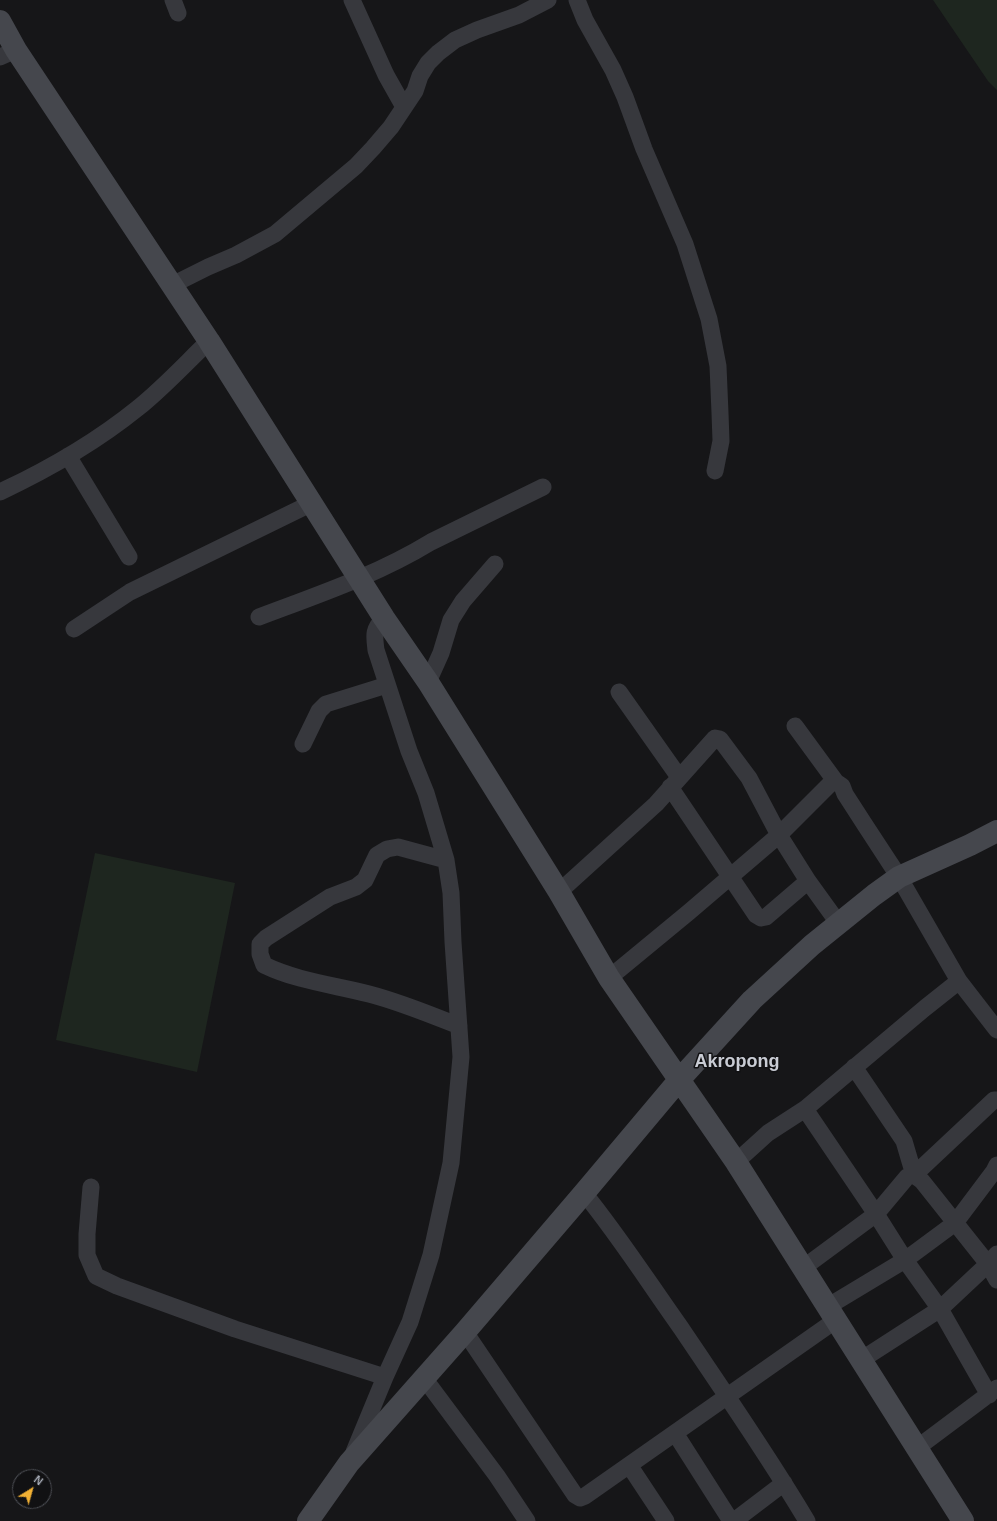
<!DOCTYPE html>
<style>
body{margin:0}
#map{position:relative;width:997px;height:1521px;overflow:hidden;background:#161618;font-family:Helvetica,sans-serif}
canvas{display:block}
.north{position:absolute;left:12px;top:1469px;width:40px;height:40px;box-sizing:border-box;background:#111113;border:1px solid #4d4f55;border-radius:50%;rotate:37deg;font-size:11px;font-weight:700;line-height:16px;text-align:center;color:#a8adb8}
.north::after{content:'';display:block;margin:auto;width:14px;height:18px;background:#f2b134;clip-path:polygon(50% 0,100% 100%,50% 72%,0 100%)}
</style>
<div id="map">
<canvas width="997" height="1521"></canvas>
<div class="north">N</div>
</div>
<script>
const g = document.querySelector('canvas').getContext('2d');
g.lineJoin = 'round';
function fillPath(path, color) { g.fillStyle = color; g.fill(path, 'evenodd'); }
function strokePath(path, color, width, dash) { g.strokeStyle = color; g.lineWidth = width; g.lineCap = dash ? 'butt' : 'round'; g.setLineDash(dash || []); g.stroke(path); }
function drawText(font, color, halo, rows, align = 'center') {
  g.font = font + ' Helvetica,sans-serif'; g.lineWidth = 3; g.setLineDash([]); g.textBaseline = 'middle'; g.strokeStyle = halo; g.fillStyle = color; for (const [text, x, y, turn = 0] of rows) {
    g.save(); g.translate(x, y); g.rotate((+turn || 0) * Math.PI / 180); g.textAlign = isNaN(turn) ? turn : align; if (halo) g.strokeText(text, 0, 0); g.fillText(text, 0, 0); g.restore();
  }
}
fillPath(new Path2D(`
 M933,0h64v90l-9,-9z
 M95,853l140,30 -38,189 -141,-32z`), '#1e261f');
strokePath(new Path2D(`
 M173,0l5,13
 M352,0l34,75 18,32
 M577,0l8,20 28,50 12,27 19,52 41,95 24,75 9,47 2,47 1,28 -6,30
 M0,57l16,-7
 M172,285l36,-18 28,-12 39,-21 81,-68 17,-18 18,-21 24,-36 5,-15 8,-13 10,-10 17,-13 22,-10 42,-15 29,-15
 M68,456l61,101
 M0,492c49,-23 96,-50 138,-84 25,-20 48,-45 71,-67
 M259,617c58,-22 118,-42 172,-75l112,-55
 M74,629l56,-37 182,-89
 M428,682l13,-29 10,-33 12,-19 32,-37
 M619,692l60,85
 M795,726l41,56 6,4 3,8 20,31 34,52 60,104 38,49
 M303,744l16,-33 7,-7 61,-19
 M670,787l86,128 5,3 5,-1 42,-36
 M446,860l-48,-13 -11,2 -10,6 -12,25 -9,7 -26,10 -64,41 -6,6v10l4,11c33,16 70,20 105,29 31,8 60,20 90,32
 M559,892l97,-88 59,-66 5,1 29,39 30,57 29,46 31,43
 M609,978l80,-66 90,-77 51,-51 6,-2
 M854,1067l50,74 10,34 80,-75h3
 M805,1109l71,105 29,46 35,49 49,86
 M736,1162l32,-29 37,-24 120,-101 34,-27
 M91,1187l-4,47v21l9,21 21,10 118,43 150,48
 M584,1193c35,43 65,90 97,135 43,64 87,127 126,193
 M803,1268l73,-54 31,-37 7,-2 8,6 66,83 9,16
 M827,1307l78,-47 50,-37 39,-52 3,-6
 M465,1332l110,163 5,3 5,-2 251,-176
 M861,1360l79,-51 48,-45 9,-10
 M424,1378l73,98 30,45
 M675,1433l56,88
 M917,1448l80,-60
 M354,1452l31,-75 25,-55 21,-67 20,-92 10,-106 -8,-115 -2,-49 -5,-33 -20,-67 -17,-42 -33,-101c-2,-16 -3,-20 8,-32
 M629,1465l37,56
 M734,1521l50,-38`), '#37383d', 17);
strokePath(new Path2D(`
 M0,21l16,29 193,291 175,277 44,64 131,210 50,86 127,184 227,359
 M308,1521l41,-58 116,-131 119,-139 95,-113 73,-80 60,-55 62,-50 25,-18 71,-32 27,-14`), '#45474d', 22);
drawText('bold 18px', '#c9ccd4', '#111113', [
 ["Akropong",737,1062]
]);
</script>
